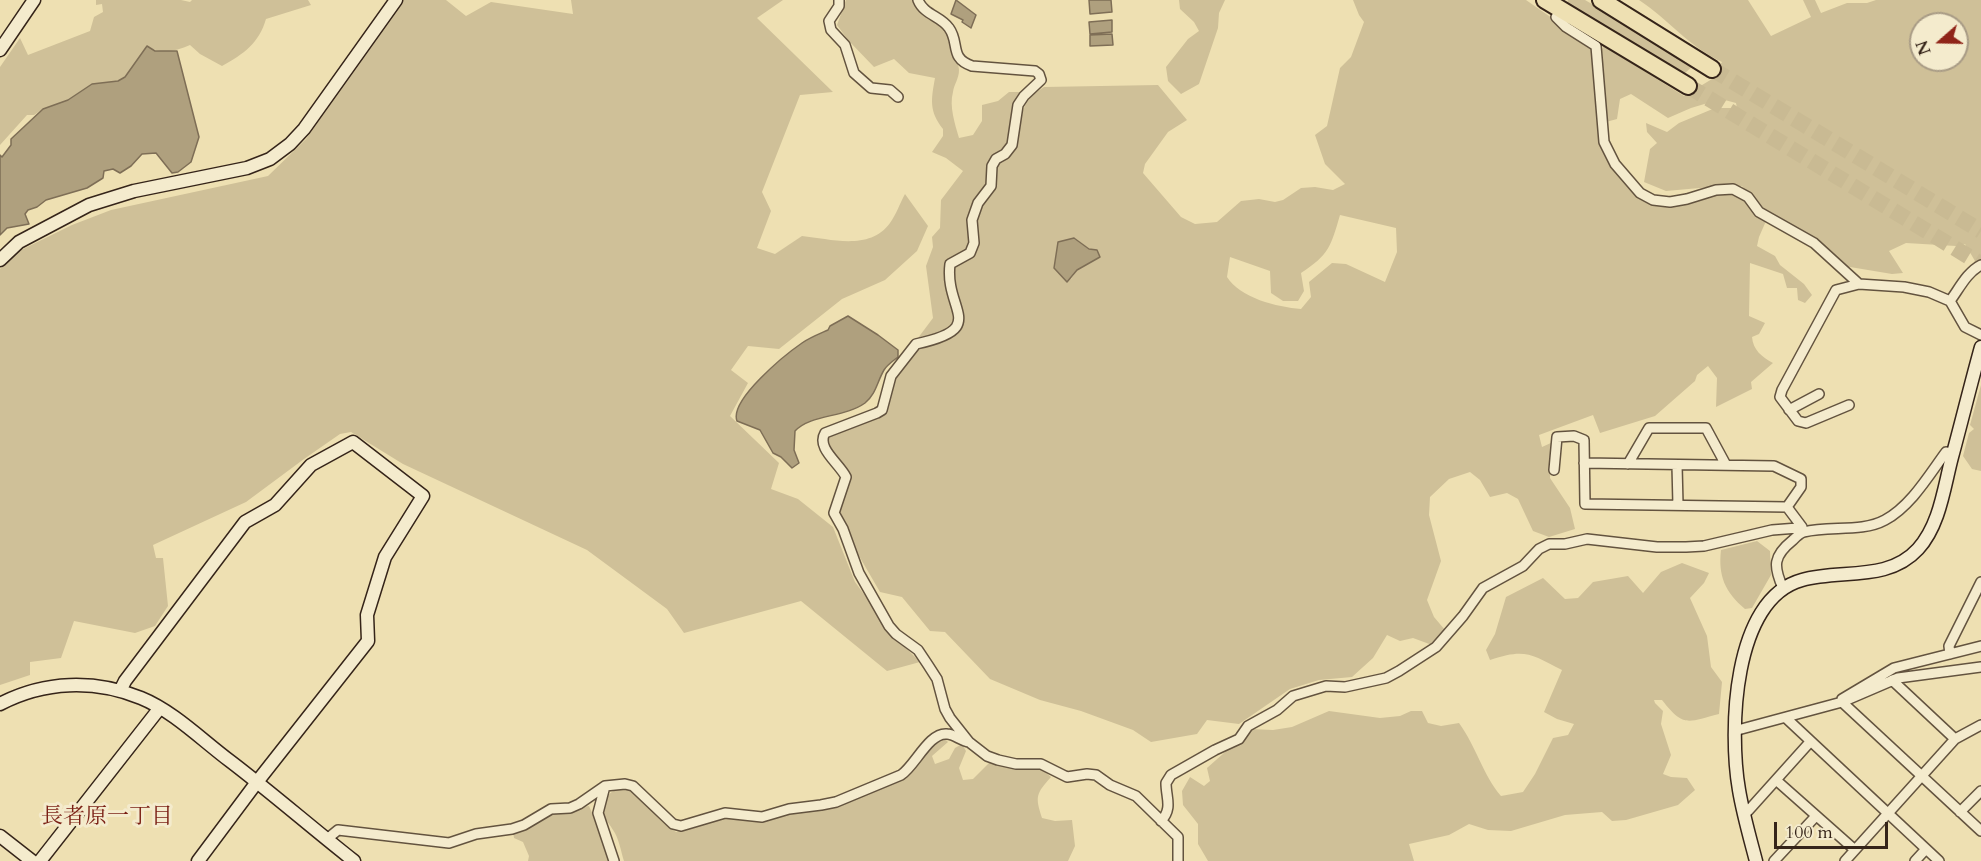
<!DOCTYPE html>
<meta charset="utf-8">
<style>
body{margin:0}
#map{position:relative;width:1981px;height:861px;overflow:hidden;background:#eee0b2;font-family:Cardo,serif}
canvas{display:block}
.north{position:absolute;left:1909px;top:12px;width:60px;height:60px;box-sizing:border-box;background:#f4ebcd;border:2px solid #a89b85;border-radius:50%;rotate:250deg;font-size:16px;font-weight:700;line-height:24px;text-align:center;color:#352419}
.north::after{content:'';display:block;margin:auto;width:21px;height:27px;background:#8f2418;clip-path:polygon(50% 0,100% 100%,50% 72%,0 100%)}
.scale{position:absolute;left:1774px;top:822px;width:114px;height:27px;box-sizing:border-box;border:3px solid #352419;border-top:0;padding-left:8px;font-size:18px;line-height:21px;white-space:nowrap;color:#352419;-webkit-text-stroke:4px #f4ebcd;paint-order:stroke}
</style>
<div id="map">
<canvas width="1981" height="861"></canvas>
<div class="north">N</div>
<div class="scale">100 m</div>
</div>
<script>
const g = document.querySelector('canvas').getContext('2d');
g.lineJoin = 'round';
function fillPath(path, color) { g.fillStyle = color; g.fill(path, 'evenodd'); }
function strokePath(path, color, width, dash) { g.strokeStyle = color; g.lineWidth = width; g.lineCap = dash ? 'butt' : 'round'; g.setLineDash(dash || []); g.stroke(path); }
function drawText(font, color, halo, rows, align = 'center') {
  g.font = font + ' Cardo,"Noto Serif JP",serif'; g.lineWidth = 6; g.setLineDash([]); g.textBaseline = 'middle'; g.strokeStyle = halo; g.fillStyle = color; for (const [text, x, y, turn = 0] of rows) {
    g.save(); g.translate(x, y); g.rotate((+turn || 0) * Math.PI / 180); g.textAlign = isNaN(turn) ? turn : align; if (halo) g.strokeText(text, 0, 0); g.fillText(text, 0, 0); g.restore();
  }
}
fillPath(new Path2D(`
 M96,0h85l9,2 2,-2h116l3,5 -45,14c-7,24 -22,35 -44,47l-22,-12 -10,-9c-14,6 -29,10 -43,1l-22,31 -7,4 -26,3 -24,16 -25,9 -9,6h-7l-27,30v-78l20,-29 8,17 62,-24 4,-14 9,-5 -1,-8 -6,1z
 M403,0h43l20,16 25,-14 82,12 -2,-14h212l-26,18 76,74 -33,3 -38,97 9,19 -14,37 18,6 27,-18c29,3 68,15 88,-13 6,-8 10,-20 15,-29l23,32 -11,25 -32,29 -43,19 -63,50 -31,-3 -17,24 17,13 -18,33 49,47 -8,26 27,10 35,28 22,55 43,58 22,22 -33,9 -86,-70 -117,32 -17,-24 -80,-59 -184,-86 -52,-32 -11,2 -36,25 -58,43 -93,43 3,13h7l5,48 -13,20 -20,7 -61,-12 -13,37 -31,4v13l-30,10v-416l15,-16 57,-28 39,-15 157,-34 38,-37z
 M846,0h68c6,21 28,17 34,35 2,7 2,15 5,22 3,5 6,8 6,13 0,9 -5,14 -6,22 -4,14 2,32 6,46l14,-3 9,-14v-16l16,-4 11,-9h13c-4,15 -6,33 -13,47 -11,21 -28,11 -19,44 -4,7 -9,8 -14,13 -10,13 -7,38 -7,53l-23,14c-3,22 8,41 7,63l-9,10 -26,2 15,-20 -7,-52 7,-19 -1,-10 8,-9 1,-28 22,-29 -17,-13 -14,-6 11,-16v-7c-14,-18 -12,-29 -8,-51l-26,-5 -15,-14 -20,8 -26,-27 -11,-15z
 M1179,0h46l-6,13 -1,15 -19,56 -18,10 -13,-13 -2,-14 22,-28 11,-8 -5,-9 -14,-13z
 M1353,0h173l69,48 5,76 16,45 24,30 13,4 64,-11h16l14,8 6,11 13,10 -7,16 -2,9 18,10 5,9 24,19 8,11 -7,8 -7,-3 -1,-12h-10l-4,-14 -33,-11 -1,53 16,7 -6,11 -7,3c1,13 10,20 21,26l-22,19 1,7 -36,18 1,-29 -9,-12 -11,9 -2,6 -40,35 -55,17 -7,-18 -54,20 3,12 11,-5 -3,36 20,30 5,21 -26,8 -16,-6 -15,-32 -11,-6 -17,4 -10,-17 -10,-8 -21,7 -19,18 -1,18 12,46 -14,39 7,17 11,13 -13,15 -19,-7 -13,3 -13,-6 -14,23 -21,19 -33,3 -29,9 -51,35 -32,-4 -10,14 -46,8 -18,-12 -52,-19 -41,-11 -50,-21 -45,-47 -15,-1 -28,-34 -22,-5 -25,-43 -16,-36 10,-33 -7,-17 -7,-4 -11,-19 5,-7 55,-19 10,-39 23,-29c18,-2 31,-6 44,-19l-1,-26 -7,-21 2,-15 21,-15c0,-29 2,-40 13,-67 2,-5 4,-13 7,-17 5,-6 14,-9 17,-16 15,-28 -2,-42 31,-63l114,-2 29,35 -19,12 -23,32 -2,9 38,44 14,7 22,-2 24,-21 18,-2 16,3 8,-2 18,-12 14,-1 18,3 12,-6 -20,-20 -10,-29 12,-9 13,-58 11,-11 13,-35 -5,-7zM1340,215l56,13 1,24 -12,30 -39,-18 -14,-1 -23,19 2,15 -10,12c-24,-2 -61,-11 -74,-32l3,-20 40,14 1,22 12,8h15l6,-10 -3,-18c28,-18 30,-27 39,-58zM1075,238l25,19 -23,13 -6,9z
 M1568,0h17l110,64 -11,10 -117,-70z
 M1639,0h109l23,36 40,-19 -8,-17h12l6,13 26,-10h20l9,-3h105v259l-6,2 -10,-17 -9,2 -50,-3 -17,8 14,22 -11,1 -48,-8 -86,-60 -16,-20h-20l-56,5 -22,-9 6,-33 7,-6 -10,-11 -1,-9 21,9 12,-9 36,-15h22l-1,-5 -15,-4 -30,9 -23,10 -37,-24 -11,5 -3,20 -11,3 -4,-73 2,-3 80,50 28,-17 10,-17c-33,-15 -54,-43 -83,-62zM1921,24h36v36h-36z
 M1981,385v86l-9,-2 -9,-13 6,-23 5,-4 -4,-4z
 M1757,541l13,10 1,24 -19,33 -7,1c-20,-17 -27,-33 -24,-59z
 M1682,563l27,10 -5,10 -14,15 17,38 4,31 11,15 -3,32c-32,8 -35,14 -57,-14h-8l1,3 8,8 -2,13 10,31 -8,19 8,3 16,1 8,12 -17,15 -52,15 -14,1 -10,-9 -37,3 -54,16 -23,-1 -19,-6 -20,11 -40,9 5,17h-206l-10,-17v-20l-15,-19 -1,-14 8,-14 14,9 6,-5 -3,-13 44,-39 22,1 19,-3 37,-16 51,7 20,-2 11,-5h11l6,12 13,3 18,-3c17,23 24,52 42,73l22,-4 12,-18 18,-36 15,-3 6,-11 -17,-5 -13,-7 18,-42c-31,-16 -37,-22 -72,-10l-4,-10 9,-16 11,-37 37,-19 22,21 13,-1 15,-16 35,-6 15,17 18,-21z
 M942,736l6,6 -16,14 3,8 14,-5 6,-11 7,-4 4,7 -7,17 4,12 10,-1 18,-18 51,8 9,8c-15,17 -16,19 -9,41l13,3 17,-1 3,26 -7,15h-444c-3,-9 -5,-23 -11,-31 -4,-7 -10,-12 -10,-21 -1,-16 20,-28 33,-16 13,13 23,30 40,39l49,-16 65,-4 108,-34 30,-32z
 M589,806l17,38 3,17h-81l1,-5 -6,-14 -9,-4 -1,-7 31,-16z`), '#cfc098');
const water = new Path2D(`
 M956,0l20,15 -5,13 -9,-6 1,-2 -12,-6z
 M1089,0h22l1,12 -22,2z
 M1112,20v12l-22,2 -1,-12z
 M1112,34l1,11 -23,1v-11z
 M147,46l8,5h22l22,86 -8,25 -13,10 -6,1 -16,-20 -14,1 -11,12 -11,7 -7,-4 -9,2 -1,7 -16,10 -41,12 -9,7 -9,3 -3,4 4,10 -22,4 -7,7v-80l2,2 9,-12v-6l32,-30 25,-9 24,-16 26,-3 7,-4z
 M1074,238l15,11 8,1 3,7 -23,13 -10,12 -13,-14 4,-26z
 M848,316l30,19 20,15v7c-5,4 -11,8 -14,13 -7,12 -8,24 -19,33 -21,15 -54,11 -70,28l-1,19 5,13 -7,5 -11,-11 -8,-4 -13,-23 -23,-9c-8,-21 49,-67 65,-78 7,-5 17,-9 26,-13l2,-4z`);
fillPath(water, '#afa07e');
strokePath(water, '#7e6e56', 1.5);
strokePath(new Path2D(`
 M1712,69l269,162
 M1688,86l293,178`), '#c9ba93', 16, [16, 8]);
const street = new Path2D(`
 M839,0v6l-10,15 2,9 14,15 9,28 17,15 19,2 8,7
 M918,0c6,15 23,16 31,28 11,15 0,30 23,38l63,5 4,3 2,6 -17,16 -6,9 -6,40 -7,9 -9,5 -4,7 -1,20 -13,17 -6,17 2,23 -4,10 -20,11c-6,47 40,64 -34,80l-25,32 -9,34 -5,3 -52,20c-9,15 14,30 21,44l-12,36 9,16 16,44 30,53 7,8 22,16 10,15 9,14 8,30 5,9 19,24 18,14 11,4 18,4h25l26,13 20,-3 9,1 14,10 26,11 42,41v24
 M1556,17l10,10 30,19 8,96 11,22 25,29 13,7 17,2 17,-3 29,-9 17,-1 15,8 11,15 55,31 45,41 45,3 25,5 21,9 15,26 16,8
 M1950,301c9,-12 17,-29 31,-36
 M1849,405l-43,18 -8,-2 -18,-24 2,-7 54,-100 23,-6
 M1789,410l30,-16
 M1584,463l190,3 27,13v8l-14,20
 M1628,464l21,-36h57l20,37
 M1677,465l1,40
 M1554,470l3,-33 17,-1 10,4 1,64 202,3 15,20v5
 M1783,588c-10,-22 -10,-32 10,-48 3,-3 7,-7 11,-8 25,-7 57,1 81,-12 26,-14 44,-45 61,-68l7,1
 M1981,646l-87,22 -52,31v3l139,129
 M1950,654l-1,-8 32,-64
 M1892,680l63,59
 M1786,718l153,143
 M1734,731l108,-29 56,-24 83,-11
 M1776,780l79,70
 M605,786l-7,27 16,48
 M1744,812l4,-1 62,-69
 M1960,812l21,-21
 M1161,821c12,-13 5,-23 5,-38l5,-8 44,-25 24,-11 9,-13 29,-16 16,-14 33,-10 19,1 41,-9 13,-7 37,-24 27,-31 20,-28 40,-22 16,-17 10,-5h16l22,-5 70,8h29l18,-1 68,-16 26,-2 4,4
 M327,839l11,-9 111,13 27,-9 36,-5 12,-4 27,-16 19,-1 9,-4 26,-18 20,-2 8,2 40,38 8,2 44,-13 37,4 27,-8 32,-4 15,-3 65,-27c14,-9 28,-43 46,-41 7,0 14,7 22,8
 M1774,861l42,-45
 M1845,861l110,-122 26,-14
 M1915,861l11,-12`);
const secondary = new Path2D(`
 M0,50l34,-50
 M0,260l19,-18 70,-37 45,-14 113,-23 23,-9 20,-15 14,-15 92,-129
 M120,691l5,-10 120,-159 30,-17 36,-40 42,-23 70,54 -38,61 -18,58 1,26 -111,141 -59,79
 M0,704c44,-23 94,-25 141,-6 32,13 61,42 89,63 42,32 82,67 124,100
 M0,836l32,25
 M40,861l119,-152
 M1756,861c-6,-23 -13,-47 -17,-71 -10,-58 -7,-191 63,-210 39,-11 86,2 116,-31 22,-24 26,-62 34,-92 10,-37 19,-74 29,-110`);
const highway = new Path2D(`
 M1545,0l143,86
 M1601,0l111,69`);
strokePath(street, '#63533f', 12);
strokePath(secondary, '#352419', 15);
strokePath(highway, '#352419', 20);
strokePath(street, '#f4ebcd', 9);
strokePath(secondary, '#f4ebcd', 12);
strokePath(highway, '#eee0b2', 16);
drawText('22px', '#7a1f14', '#f4ebcd', [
 ["長者原一丁目",107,818]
]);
</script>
